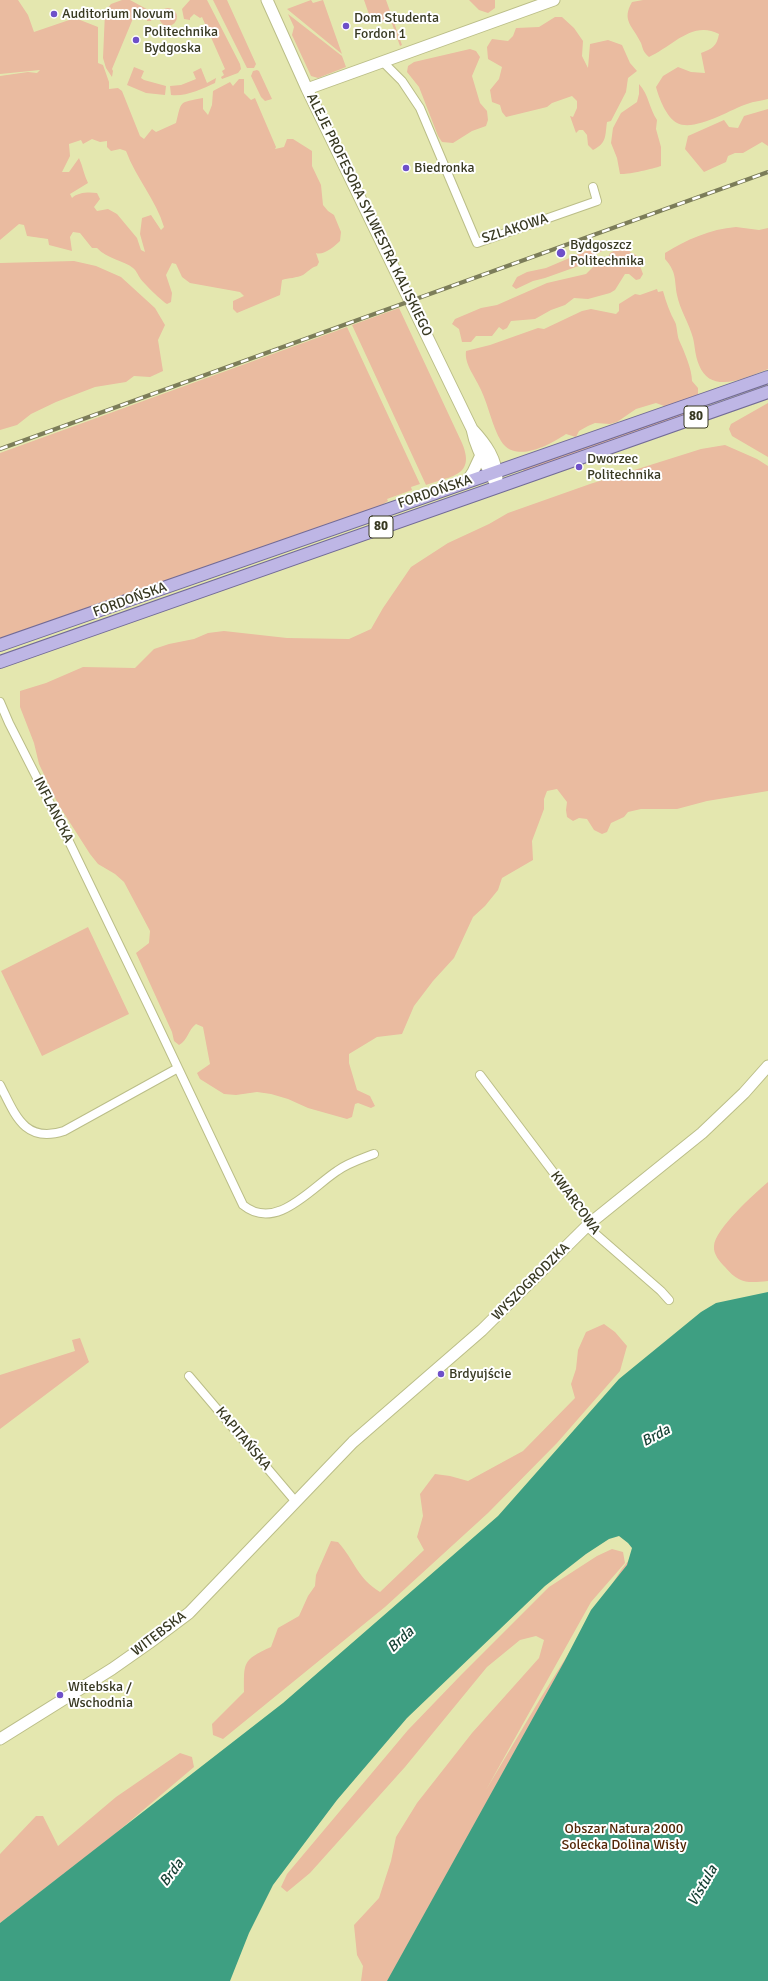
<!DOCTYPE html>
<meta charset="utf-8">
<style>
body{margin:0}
canvas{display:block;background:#e4e7af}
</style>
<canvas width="768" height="1981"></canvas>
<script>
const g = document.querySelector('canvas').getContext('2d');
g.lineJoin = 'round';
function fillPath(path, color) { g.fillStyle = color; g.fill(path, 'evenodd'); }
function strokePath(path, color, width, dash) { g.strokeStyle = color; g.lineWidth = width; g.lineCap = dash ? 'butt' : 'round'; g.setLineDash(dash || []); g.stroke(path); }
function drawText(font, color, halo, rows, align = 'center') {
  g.font = font + ' Signika,sans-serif'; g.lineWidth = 4; g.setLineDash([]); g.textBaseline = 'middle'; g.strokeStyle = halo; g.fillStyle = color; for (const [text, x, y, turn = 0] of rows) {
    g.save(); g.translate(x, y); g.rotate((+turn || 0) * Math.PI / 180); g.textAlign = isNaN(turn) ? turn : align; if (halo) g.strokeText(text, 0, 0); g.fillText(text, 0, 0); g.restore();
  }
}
fillPath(new Path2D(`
 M0,0h18l10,15 6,17 41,-14 23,9v36l5,2 6,17v7l9,-1 4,3 18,45 4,3 8,-10 4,3 20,-9c6,-23 2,-20 27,-25v11l5,6 4,-10 1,-14 17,-9 3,4 6,-7h5v14l7,7 4,-2 21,49 -1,2 9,-2 3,-8h6l19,12v15l9,19 2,20 5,6 6,4 7,17 -1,9c-5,5 -17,15 -24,12l3,9 -2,4c-7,2 -9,6 -14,9 -6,3 -15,3 -21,5l-2,15 -43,18 -4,-4v-8l11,-5 -4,-4 -50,-9 -8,-6 -6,-13 -4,-1 -6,12 6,18 -1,9 -4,2c-3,-1 -25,-22 -27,-26 -2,-3 -4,-8 -7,-10 -8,-7 -26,-9 -36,-20h-5l-12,-15 -7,-1 -3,5 2,14 -23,-6 -1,-6 -21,-3 -3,-11 -5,-1 -19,16v-164l28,-4 9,1 3,-3 -40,4zM92,139l8,3 7,-1v6l4,4 9,-2 6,2c10,27 30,49 38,76l-3,3 -10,-15 -9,3 -2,16 5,18 -4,-2 -4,-12 -20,-24 -9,-5 -11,2 -3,-4 6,-8 -3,-6c-8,-1 -19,-1 -25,5l-2,-4 18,-11c-4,-8 -5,-16 -9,-25l-10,14h-7l8,-16 -1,-12 12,-4 2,4z
 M122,0h8l24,13 -3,8h-4v-5l-7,-1 -4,3 -2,-2 -22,53 1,2 -1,6 -6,-9 -3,-10 2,-46 6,-8z
 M190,0h17l33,64 1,5 -3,4 -16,6 -1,-2 3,-2 -2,-4 3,-2 -23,-52 -2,1 -6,-4 -4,4v2l-6,-1 -2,-10z
 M213,0h14l29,64 -2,4h-7z
 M311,0l2,3 10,-3 19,54 -55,-45z
 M364,0h22l16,45 -2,1 -10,-28 -15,6 -3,-1z
 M469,0h26v8l-7,5 -9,-3z
 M643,0h125v99c-7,2 -14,2 -21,5 -18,6 -52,28 -70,19 -11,-6 -18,-25 -21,-36l7,-11 15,-9 13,5 14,1 -4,-20c11,-4 16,-7 18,-19 -27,-14 -47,13 -70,23 -6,-5 -6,-8 -8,-14 -8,-17 -20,-22 -9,-41z
 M159 17a9 9 0 1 1 18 0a9 9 0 1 1-18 0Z
 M288,14l54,42 4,11 -28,11 -7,-2 -19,-41 2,-8z
 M555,17h7l12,11 9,13 -1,15 6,12 2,-24 18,-4 14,5 8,18 7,8 -9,7 -2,14 -15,29 -4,1c-2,14 0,21 -14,28l-5,-5 -1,-10 -4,-5h-4l-3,3 -6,-17 3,1 4,-9v-7l-5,-5 -20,7 -5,4 -41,10 -4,-5 -2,-7 -8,-3 -2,-12 9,-11 3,-12 -14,-8 -1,-12 5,-8 16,2 5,-5 3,-8 23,-1z
 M470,49l6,2 4,6 -8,19 8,27 7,8 1,9 -2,6 -14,5 -19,12 -11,-1 -4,-6 -19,-49 -12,-15 1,-6 6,-4z
 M134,67l10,4 -3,7 3,2 22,6 -1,9 -19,-2 -19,-8z
 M201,68l6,15 9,-5 -1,5c-13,6 -30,14 -44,12l-1,-9 11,-1 15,-6 -3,-7z
 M257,70l2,1 13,28 -7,2 -4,-4 -10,-21 2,-5z
 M639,84c10,11 10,24 18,36l-1,9 5,18v19c-9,3 -34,9 -41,8l-3,-16 -6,-15 2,-15 8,-15 16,-11 2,-8z
 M768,109v37l-6,-4 -19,11h-8l-7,3 -2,6 -22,10 -19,-23 3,-13 36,-16 5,7 9,1 6,-12z
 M736,227l23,3 9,-2v141c-21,8 -57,27 -69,-4 -4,-9 -4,-19 -6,-27 -4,-15 -13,-28 -16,-43 -3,-17 0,-22 -12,-36v-6c21,-13 45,-24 71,-26z
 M614,242v4c-11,5 -21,7 -27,17l-42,15 -12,3 -17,8 -4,-3 5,-9 10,-5 19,-4 54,-23z
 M623,246l5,1 2,5 6,3 7,19 -3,5 -4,1 -7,-6h-4l-10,16 -5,3 -22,6 -14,-1 -9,7 -14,5 -16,9 -24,2 -4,7 -4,2 -4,-3 -7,9h-16l-5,6h-9l-3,-13 -7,-5 3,-5 26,-11 16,-3 50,-22 39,-9 9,-9 12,-4 3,-8z
 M74,261l22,5 25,11 34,31 10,17 -7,15 5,31 -13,6 -16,-1 -8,6 -31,5 -39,15 -25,12 -14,11 -17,5v-167z
 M657,289l1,3 5,-1c3,11 7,22 12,31 2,3 2,13 4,18 5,11 13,29 13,41l6,7v6l-4,5 -27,8 -11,-4 -20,6 -19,13 -7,2 -15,-1 -7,3 -9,5 -3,6 -10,-3c-16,11 -51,30 -65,7 -9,-15 -12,-34 -20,-51 -5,-12 -17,-26 -15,-39l24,-6 48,-17 6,1 38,-18 9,-2 25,5 3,-3v-7l16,-10 5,1z
 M399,308l63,135c14,33 -11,33 -36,42l-74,-160z
 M347,327l73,157 -9,3 1,3 -25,9 1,2 -14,9 -374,131v-188z
 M768,403v54l-36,-21 -3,-7 2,-5z
 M705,405l-3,5 -178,63 -2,-6z
 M725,445l32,14 11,7v325l-61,10 -30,8h-36l-13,3 -4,5 -13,6 -4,9 -5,2 -8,-4 -7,-11 -8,-1 -6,3 -6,-4 -1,-7 1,-8 -10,-13 -10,2 -3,8v10l-12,32 1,19 -31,18 -4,12 -13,16 -12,11 -19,41 -21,23 -19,25 -12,28 -25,3 -28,17v9l8,27 13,6 5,10 -4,2 -13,-5 -3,1 -3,13 -5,2 -39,-11 -20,-9 -17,-5 -14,-2 -21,3 -12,-1 -24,-15 -3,-6 13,-9 -7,-37 -7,-3c-8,6 -8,16 -17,21l-5,-4 -2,-9 -36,-79 13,-10 1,-12 -26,-49 -9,-8 -17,-10 -8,-10 -32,-50 -19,-40 -5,-21 -14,-36v-16l26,-8 37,-16 52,1 19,-19 15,-5 25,-5 14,-6 16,-2 63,7 62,1 22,-10 12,-21 28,-41 37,-24 41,-19 19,-11 82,-29 111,-35z
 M88,927l41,87 -87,42 -41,-85z
 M768,1182v99c-20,2 -29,3 -43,-14 -5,-5 -12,-13 -11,-21 1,-17 40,-52 54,-64z
 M604,1324l11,8 12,14 -7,25 -63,72 -69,70 -103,94 -162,132 -10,-4 -1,-11 32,-32c0,-29 -2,-32 27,-45l7,-19 21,-12 9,-20 7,-10 1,-11 15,-34 7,1c17,19 19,36 42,50l44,-42 -7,-13 6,-21 -3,-22 15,-20 15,2 18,5 55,-30 52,-53 -4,-14 5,-15 2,-19 8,-18z
 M80,1338l9,24 -89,67v-54l75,-24 -3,-11z
 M768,1385v596h-407l2,-15 -6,-11 -3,-30 25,-27 12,-37 5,-24 21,-34 55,-70 67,-75 5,-18 -8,-4 -16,4 -33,27 -82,100 -95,106 -23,19 -6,-5 6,-13 121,-144 53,-55 88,-88 48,-31 15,-7 11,3 2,11 -34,39 -105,188 54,-91 81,-129z
 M180,1753l12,4 2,10 -85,72 -109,84v-69l36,-38h7l15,30 58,-49z`), '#eabba0');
fillPath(new Path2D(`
 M768,1292v689h-381l177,-319 27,-52 36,-45 5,-17 -4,-5 -9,-7 -10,3 -23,15 -41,32 -138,132 -70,82 -64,85 -24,48 -19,48h-230v-58l283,-220 215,-187 121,-137 82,-67 15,-9z`), '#3e9f82');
const street = new Path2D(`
 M383,62l19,19 18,27 57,135 120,-42 -4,-14
 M0,702l9,21 53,104 88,182 93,196c33,27 68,-17 94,-34 11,-8 24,-12 37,-17
 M480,1075l104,138 7,17 70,61 8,9
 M0,1085c15,29 24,59 64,46l114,-63
 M189,1376l107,126`);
const secondary = new Path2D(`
 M267,0l40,89 165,340c4,22 16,38 25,58
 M307,89l247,-89
 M472,429c14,15 25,30 25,51
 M467,481l6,-9 7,-15
 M0,1739l112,-70 37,-26 40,-30 164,-171 129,-112 107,-106 113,-91 42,-40 24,-27`);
const primary = new Path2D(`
 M0,645l768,-268
 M0,662l768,-270`);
strokePath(street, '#bbbe88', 10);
strokePath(secondary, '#bbbe88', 13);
strokePath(primary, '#726b96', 14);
strokePath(street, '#fff', 8);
strokePath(secondary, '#fff', 11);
strokePath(primary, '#beb6e5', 12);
const rail = new Path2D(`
 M0,449l768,-277`);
strokePath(rail, '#7c7d59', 4);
strokePath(rail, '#fff', 2.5, [8]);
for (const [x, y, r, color] of [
 [54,14,4,"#6e50c9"],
 [346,26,4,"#6e50c9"],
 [136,40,4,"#6e50c9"],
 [406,168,4,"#6e50c9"],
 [561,253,5,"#6e50c9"],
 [579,467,4,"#6e50c9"],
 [441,1374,4,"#6e50c9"],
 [60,1695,4,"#6e50c9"]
]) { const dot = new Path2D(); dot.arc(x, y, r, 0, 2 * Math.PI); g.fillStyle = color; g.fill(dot); strokePath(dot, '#fff', 1.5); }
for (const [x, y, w] of [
 [696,417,24],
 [381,527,24]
]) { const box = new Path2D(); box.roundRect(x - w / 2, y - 11, w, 22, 3); g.fillStyle = '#fff'; g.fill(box); strokePath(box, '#383922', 1); }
drawText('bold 13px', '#383922', null, [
 ["80",696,417],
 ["80",381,527]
]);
drawText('14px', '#383922', '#fff', [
 ["Auditorium Novum",62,14],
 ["Dom Studenta",354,18],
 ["Fordon 1",354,34],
 ["Politechnika",144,32],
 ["Bydgoska",144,48],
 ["Biedronka",414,168],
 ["Bydgoszcz",570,245],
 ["Politechnika",570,261],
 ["Dworzec",587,459],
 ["Politechnika",587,475],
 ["Brdyujście",449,1374],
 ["Witebska /",68,1687],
 ["Wschodnia",68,1703]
], 'left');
drawText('14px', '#383922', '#fff', [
 ["ALEJE PROFESORA SYLWESTRA KALISKIEGO",369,215,64],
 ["SZLAKOWA",515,229,-18],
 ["FORDOŃSKA",435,492,-19],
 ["FORDOŃSKA",130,600,-20],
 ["INFLANCKA",53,810,63],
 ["KWARCOWA",575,1203,54],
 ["WYSZOGRODZKA",531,1282,-45],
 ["KAPITAŃSKA",243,1439,50],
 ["WITEBSKA",159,1634,-37]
]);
drawText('14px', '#542707', '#fff', [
 ["Obszar Natura 2000",624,1829],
 ["Solecka Dolina Wisły",624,1845]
]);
drawText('italic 15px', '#143f32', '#fff', [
 ["Brda",656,1436,-28],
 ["Brda",401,1640,-43],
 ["Brda",172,1873,-53],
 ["Vistula",703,1886,-60]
]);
</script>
